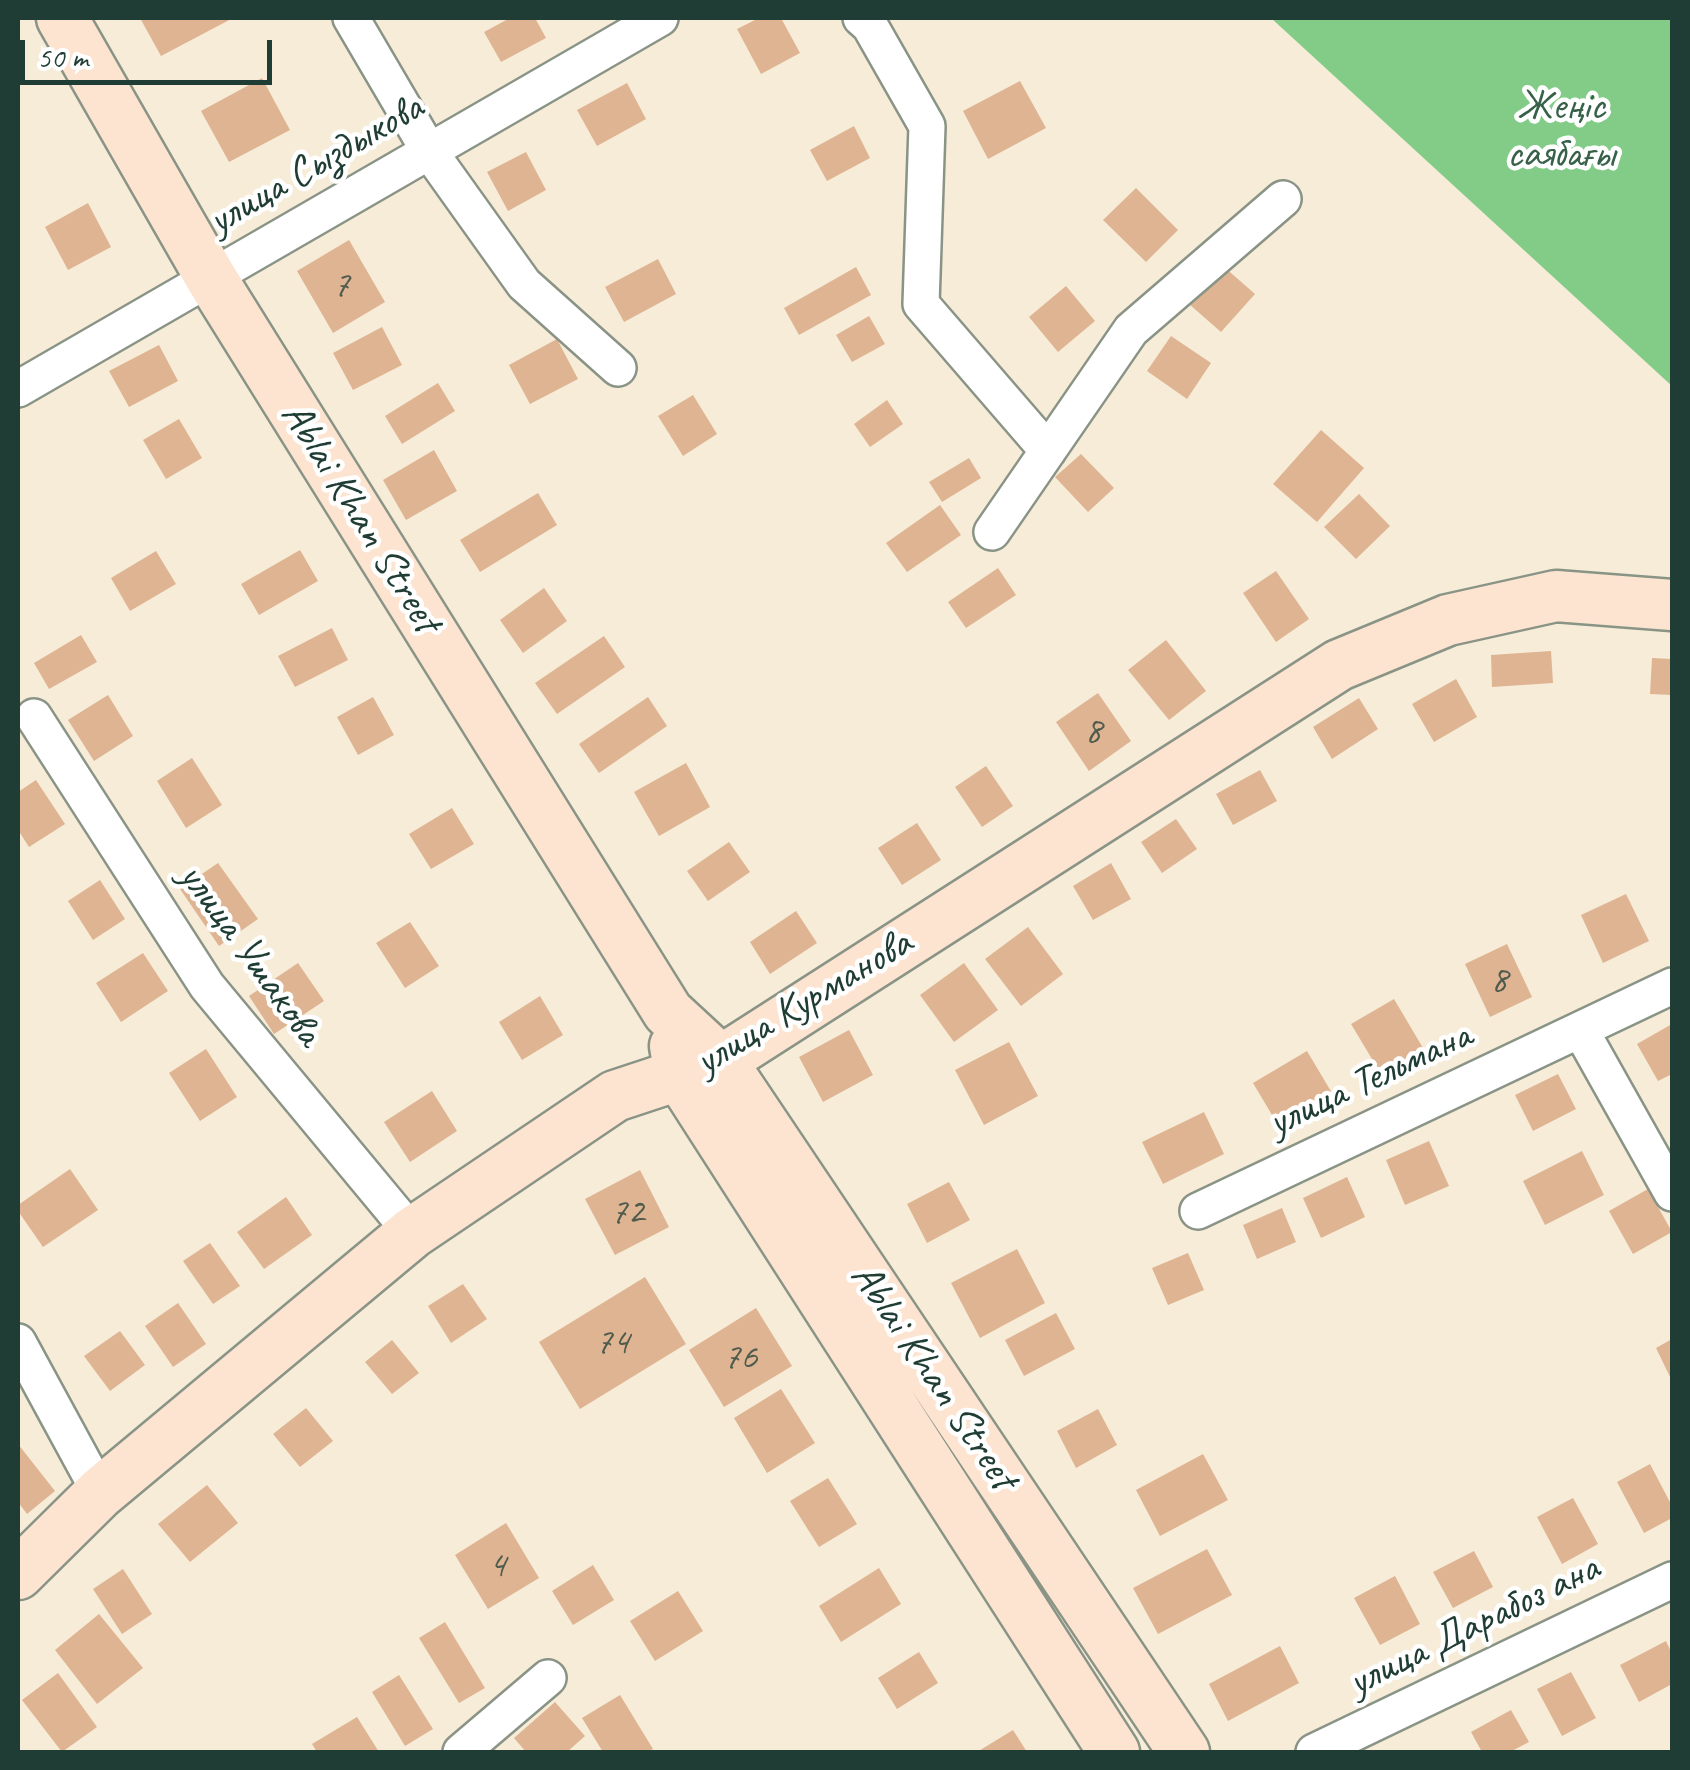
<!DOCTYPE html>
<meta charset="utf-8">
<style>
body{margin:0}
#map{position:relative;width:1690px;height:1770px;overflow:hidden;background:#f6ecd8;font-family:Caveat,sans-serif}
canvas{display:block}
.frame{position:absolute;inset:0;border:20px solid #1f3d34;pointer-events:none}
.scale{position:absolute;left:20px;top:40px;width:252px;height:45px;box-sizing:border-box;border:5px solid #1f3d34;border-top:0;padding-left:12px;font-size:30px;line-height:35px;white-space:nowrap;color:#1f3d34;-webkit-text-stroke:8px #fff;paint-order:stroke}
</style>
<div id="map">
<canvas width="1690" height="1770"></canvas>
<div class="frame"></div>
<div class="scale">50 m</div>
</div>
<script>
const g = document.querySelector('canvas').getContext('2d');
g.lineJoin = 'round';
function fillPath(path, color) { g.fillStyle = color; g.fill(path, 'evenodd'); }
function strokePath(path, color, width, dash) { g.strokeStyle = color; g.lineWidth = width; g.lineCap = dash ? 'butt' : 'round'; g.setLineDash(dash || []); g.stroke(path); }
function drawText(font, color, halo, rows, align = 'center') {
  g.font = font + ' Caveat,sans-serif'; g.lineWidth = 9; g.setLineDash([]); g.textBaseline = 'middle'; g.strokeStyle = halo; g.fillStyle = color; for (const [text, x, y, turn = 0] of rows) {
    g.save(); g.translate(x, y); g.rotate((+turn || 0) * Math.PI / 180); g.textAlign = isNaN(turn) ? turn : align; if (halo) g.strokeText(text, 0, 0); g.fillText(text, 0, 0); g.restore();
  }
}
fillPath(new Path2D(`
 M1271,18h401v368z`), '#83cc88');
fillPath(new Path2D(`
 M140,18h93l-72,38z
 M510,18h25l11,20 -45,24 -17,-30z
 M759,18h22l19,35 -39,21 -24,-45z
 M262,78l28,52 -61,32 -28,-51z
 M1020,81l26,47 -58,31 -25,-48z
 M627,83l19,36 -49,27 -20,-36z
 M854,126l16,32 -43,23 -17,-31z
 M526,152l20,38 -38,21 -21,-39z
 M1136,188l42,42 -32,32 -43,-42z
 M88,203l23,44 -43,23 -23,-43z
 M349,240l36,62 -52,31 -36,-62z
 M658,259l18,35 -52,28 -19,-35z
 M1223,266l32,28 -34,38 -32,-28z
 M856,267l15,28 -72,40 -15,-27z
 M1066,286l29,35 -37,31 -29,-35z
 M869,316l16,28 -33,18 -16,-27z
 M382,327l20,38 -49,25 -20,-37z
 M1171,336l40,27 -24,36 -40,-28z
 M557,339l21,40 -48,25 -21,-39z
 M159,345l19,36 -49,26 -20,-36z
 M438,383l17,28 -53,33 -17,-28z
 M693,395l24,39 -34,22 -25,-40z
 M887,400l16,24 -33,23 -16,-23z
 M179,419l23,39 -36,21 -23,-39z
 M1321,430l43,38 -47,54 -44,-38z
 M434,450l23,41 -51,29 -23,-40z
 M1081,454l33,34 -26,24 -33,-35z
 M969,458l12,20 -39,24 -13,-20z
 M538,493l19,32 -77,47 -20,-32z
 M1359,494l31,32 -34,33 -32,-32z
 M940,505l21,30 -54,37 -21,-29z
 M300,550l18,31 -59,34 -18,-31z
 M156,551l20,33 -46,27 -19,-33z
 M998,568l18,27 -50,33 -18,-26z
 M1276,571l33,48 -33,23 -33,-49z
 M544,588l23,33 -44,32 -23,-33z
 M332,628l16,32 -53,27 -17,-31z
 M81,635l16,27 -48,27 -15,-26z
 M604,636l21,31 -68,47 -22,-31z
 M1166,640l40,51 -37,29 -41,-50z
 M1551,651l2,32 -61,4 -1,-32z
 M1652,658l20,1v36l-22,-1z
 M1456,679l21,38 -43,25 -22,-38z
 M1098,693l33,48 -42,30 -33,-49z
 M108,695l25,41 -39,25 -26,-41z
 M373,697l21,38 -36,20 -21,-38z
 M648,697l19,29 -68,47 -20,-29z
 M1359,698l19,31 -46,30 -19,-32z
 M192,758l30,47 -36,23 -29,-47z
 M686,763l24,44 -51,29 -25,-44z
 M986,766l27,40 -31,21 -27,-40z
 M1260,770l17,31 -44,24 -17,-31z
 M36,780l29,44 -36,23 -11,-17v-38z
 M452,808l22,36 -43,25 -22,-35z
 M1176,819l21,30 -35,24 -21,-31z
 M917,823l24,37 -39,25 -24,-37z
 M729,842l21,30 -42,29 -21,-30z
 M218,863l40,56 -39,27 -39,-57z
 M1111,863l20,36 -38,21 -20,-34z
 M100,880l25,39 -32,21 -25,-39z
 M1626,894l23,47 -46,22 -22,-48z
 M796,911l21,32 -47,31 -20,-32z
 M410,922l29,44 -34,22 -29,-45z
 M1028,927l35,47 -42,32 -36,-47z
 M1507,944l25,53 -42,20 -25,-53z
 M143,953l25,38 -47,31 -25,-39z
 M298,963l26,38 -50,33 -25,-38z
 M964,963l34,47 -44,32 -34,-47z
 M540,996l23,39 -41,25 -23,-38z
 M1394,999l29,49 -42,26 -30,-50z
 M1672,1024v50l-14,7 -21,-37z
 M849,1030l24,45 -50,27 -24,-45z
 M1009,1042l29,54 -54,29 -29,-55z
 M206,1049l31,48 -37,24 -31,-48z
 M1307,1051l25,42 -54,32 -25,-42z
 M1558,1074l18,35 -43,22 -18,-36z
 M432,1091l25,40 -47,31 -26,-40z
 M1204,1112l20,42 -61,30 -21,-42z
 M1429,1141l20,45 -44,19 -19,-45z
 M1582,1151l22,44 -59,30 -22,-44z
 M70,1169l28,41 -55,37 -25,-36v-6z
 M640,1170l29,57 -54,28 -30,-56z
 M1347,1177l18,40 -44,21 -18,-40z
 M949,1182l21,38 -43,23 -20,-39z
 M1648,1189l24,43 -39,22 -24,-43z
 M286,1197l26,38 -48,34 -27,-37z
 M1282,1208l14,34 -39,17 -14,-34z
 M210,1243l30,43 -27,18 -30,-43z
 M1017,1249l28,54 -65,35 -29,-55z
 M1188,1253l16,37 -36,15 -16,-37z
 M645,1277l41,67 -106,65 -41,-67z
 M463,1284l24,35 -36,24 -23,-37z
 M178,1303l28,41 -33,23 -28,-41z
 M756,1308l36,58 -68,41 -35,-57z
 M1056,1313l19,36 -51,27 -19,-36z
 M120,1331l25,34 -35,26 -26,-35z
 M1672,1339v42l-16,-33z
 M392,1340l27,33 -27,21 -27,-32z
 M781,1389l34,54 -48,30 -33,-55z
 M306,1408l27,33 -33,26 -27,-33z
 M1098,1409l19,36 -41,23 -19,-37z
 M18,1444l37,47 -28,23 -9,-12z
 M1203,1454l25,46 -68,36 -24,-46z
 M1650,1464l22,42v12l-28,15 -27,-51z
 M828,1478l29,46 -38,23 -29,-46z
 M207,1485l31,38 -48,39 -32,-38z
 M1573,1498l25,46 -36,20 -25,-47z
 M506,1523l33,55 -51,31 -33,-54z
 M1207,1549l25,46 -74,39 -25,-46z
 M1474,1551l19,36 -40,21 -20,-36z
 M593,1565l21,35 -41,25 -21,-34z
 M879,1568l22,36 -60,38 -22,-36z
 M123,1569l29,45 -30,20 -29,-45z
 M1395,1576l25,48 -40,21 -26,-47z
 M678,1591l25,40 -48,30 -25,-40z
 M99,1614l44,54 -46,36 -42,-54z
 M445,1622l40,66 -26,15 -40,-65z
 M1666,1641l6,13v30l-33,18 -19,-37z
 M1280,1646l19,37 -71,38 -19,-37z
 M919,1652l19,31 -41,26 -19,-31z
 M1571,1672l25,46 -34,18 -25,-47z
 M58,1673l39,54 -35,25 -40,-52z
 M399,1675l34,54 -28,17 -33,-54z
 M620,1695l33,54 -6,3h-44l-21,-34z
 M555,1702l30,34 -18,16h-41l-12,-14z
 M1511,1710l18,32 -19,10h-28l-11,-20z
 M357,1717l22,35h-62l-5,-8z
 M1013,1730l14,22h-50z`), '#dfb492');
const street = new Path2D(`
 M351,18l78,133 95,133 94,84
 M861,18l9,8 57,100 -6,178 127,147
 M18,389l642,-371
 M992,532l139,-202 152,-131
 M34,717l173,269 205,247
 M1581,1031l91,162
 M1198,1211l474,-225
 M18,1342l82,151
 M461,1752l87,-74
 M1314,1752l358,-172`);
const secondary = new Path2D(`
 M62,18l149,260 457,734 53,49 463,691
 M675,1046l5,30 434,676
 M18,1574l82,-81 312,-260 203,-137 106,-35 618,-396 109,-45 108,-24 116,9`);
strokePath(street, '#8a9486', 40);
strokePath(secondary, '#8a9486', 55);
strokePath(street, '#fff', 35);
strokePath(secondary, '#fde4d0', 50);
drawText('38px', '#4f5b4c', null, [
 ["7",341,286],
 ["8",1093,732],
 ["8",1499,981],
 ["72",627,1213],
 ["74",612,1343],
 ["76",740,1358],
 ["4",497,1566]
]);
drawText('42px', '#386149', '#fff', [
 ["Жеңіс",1561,107],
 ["саябағы",1561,155]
]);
drawText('42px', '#1f3d34', '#fff', [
 ["улица Сыздыкова",316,165,-30],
 ["Ablai Khan Street",360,518,58],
 ["улица Ушакова",250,955,54],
 ["улица Курманова",804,1003,-31],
 ["улица Тельмана",1370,1080,-25],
 ["Ablai Khan Street",933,1377,56],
 ["улица Дарабоз ана",1474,1626,-26]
]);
</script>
